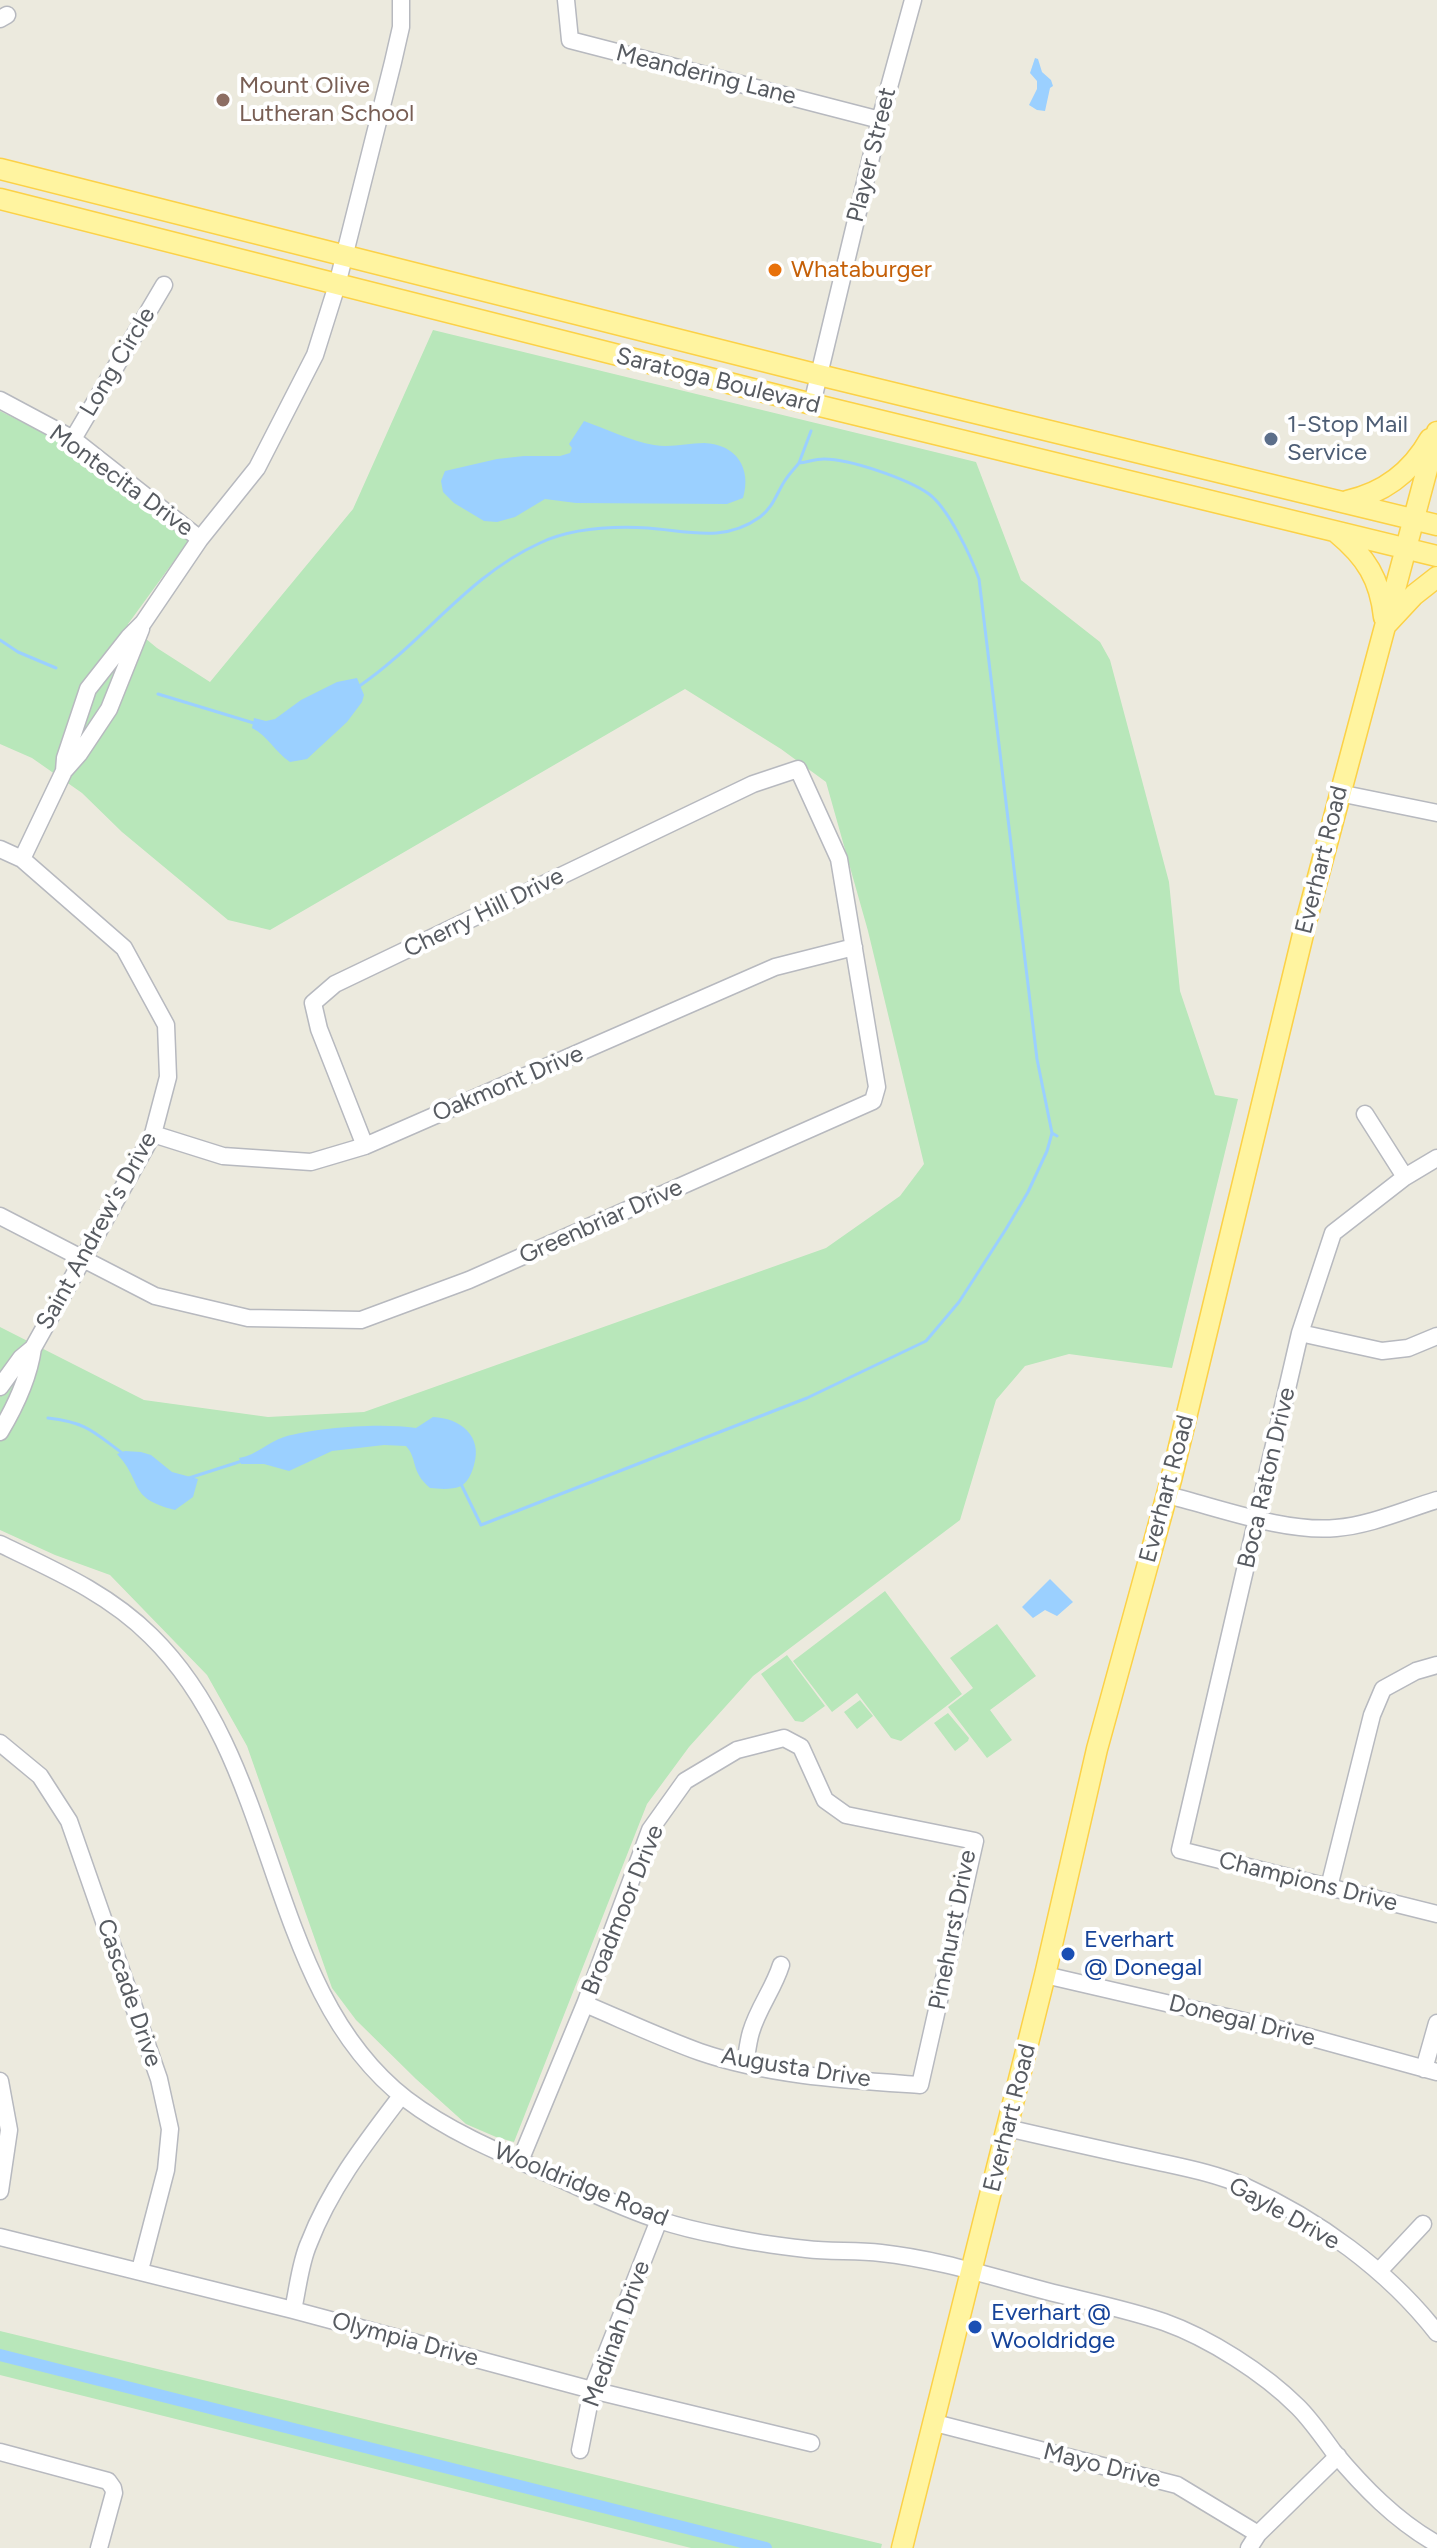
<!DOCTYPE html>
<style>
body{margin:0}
canvas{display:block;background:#eceade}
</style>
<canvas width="1437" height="2548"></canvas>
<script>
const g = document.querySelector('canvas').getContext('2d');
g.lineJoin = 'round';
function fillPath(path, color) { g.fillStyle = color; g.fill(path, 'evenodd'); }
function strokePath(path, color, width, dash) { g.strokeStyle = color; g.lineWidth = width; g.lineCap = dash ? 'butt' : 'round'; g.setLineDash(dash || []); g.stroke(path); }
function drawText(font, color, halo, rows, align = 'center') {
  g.font = font + ' Figtree,sans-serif'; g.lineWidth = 8; g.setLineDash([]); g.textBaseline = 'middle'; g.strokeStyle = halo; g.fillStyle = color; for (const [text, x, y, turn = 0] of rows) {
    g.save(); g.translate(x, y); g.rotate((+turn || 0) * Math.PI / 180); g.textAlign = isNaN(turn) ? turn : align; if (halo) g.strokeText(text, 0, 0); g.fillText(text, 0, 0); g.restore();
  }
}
fillPath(new Path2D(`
 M433,330l543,132 45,118 79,62 10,18 59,222 11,109 35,104 23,4 -66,269 -103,-14 -44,12 -29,34 -36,120 -207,156 -64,71 -42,57 -133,338 -18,-5 -30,-13 -50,-45 -60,-59 -24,-32 -85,-242 -40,-71 -97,-100 -55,-20 -55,-25v-203l144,73 124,17 96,-5 462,-164 74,-52 24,-32 -56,-233 -42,-149 -45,-33 -96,-60 -415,241 -42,-10 -106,-88 -40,-39 -50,-35 -32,-14v-333l60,30 130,98 -62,85 29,24 53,34 143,-173z
 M885,1591l77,103 -61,47 -10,-3 -34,-45 -25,19 -39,-51z
 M997,1624l39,52 -46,34 22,30 -25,18 -39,-51 25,-19 -23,-30z
 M787,1655l38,51 -22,16 -8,-1 -34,-47z
 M860,1700l13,16 -16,13 -13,-17z
 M948,1713l21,25 -1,3 -13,10 -21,-28z
 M0,2331l882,213 -1,4h-190l-691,-173z`), '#b8e7ba');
fillPath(new Path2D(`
 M1035,58l3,1 4,13 9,8 2,6 -3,2 -5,23 -8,-1 -8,-5 8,-16v-8l-7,-8z
 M584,421c22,8 47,20 70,24 17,3 34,-2 50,-2 32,1 48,25 39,55l-16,6 -151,-1 -31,-4 -30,18 -18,5 -13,-1 -30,-18 -11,-11 -2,-11 4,-10 52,-12 27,-3h36l10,-3 2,-5 -3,-4z
 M357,678l7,17 -2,7 -15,20 -40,37 -17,3c-15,-10 -22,-26 -38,-34l2,-10 12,3 9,-2 26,-19 36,-18z
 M433,1417c27,1 50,19 41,48 -2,8 -6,17 -13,21 -9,4 -21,3 -31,2 -20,-17 -12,-29 -24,-42l-22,-1 -52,6 -43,20 -25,-7h-23l-2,-6c18,-3 29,-16 45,-21 35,-10 97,-14 132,-9z
 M125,1451l16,1 10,3 21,17 26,7 -5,18 -18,13c-48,-12 -31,-27 -58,-56z
 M1050,1579l23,23 -16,14 -12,-6 -12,8 -11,-11z`), '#9bd0ff');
strokePath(new Path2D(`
 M799,463l12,-32
 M0,640l18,12 38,16
 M358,687c65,-44 109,-111 182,-144 32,-15 72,-17 108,-15 40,3 76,15 112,-11 13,-10 16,-22 24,-35 4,-7 10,-13 15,-19 8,-1 17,-4 25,-4 26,0 84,20 105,35 19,14 42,62 50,85l58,480 15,74
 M158,694l99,30
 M48,1418c41,5 45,14 77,37
 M189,1478l53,-17
 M460,1482l21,43 326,-127 119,-57 33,-39 47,-73 22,-37 19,-41 5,-18 5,3`), '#9bd0ff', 3);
strokePath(new Path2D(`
 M0,2355l766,193`), '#9bd0ff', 12);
const minor = new Path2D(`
 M566,0l4,40 310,80
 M0,19l7,-4
 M0,400l73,39 127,100
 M812,404l68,-284 33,-120
 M73,439l91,-154
 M64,771l1,-13 23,-69 41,-52 14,-14 57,-84 57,-71 58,-113 22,-70 56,-223 8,-35v-27
 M1339,793l98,20
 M0,849l22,10 102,89 42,77 2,52 -15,57 -120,214c-4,29 -18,59 -33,84
 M22,859l42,-88 15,-17 30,-45 32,-80
 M1365,1114l40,63
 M153,1134l70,22 88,6 54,-16 410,-179 79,-20
 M1437,1158l-32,19 -72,56 -33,100 -120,517 257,64
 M0,1216l155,80 93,22 113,2 108,-40 404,-179 4,-14 -38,-228 -41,-90 -45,15 -418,200 -22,19 6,26 46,117
 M1300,1333l82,18 26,-3 29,-12
 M0,1387l21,-29 12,-10
 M1167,1495c50,12 118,38 169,33 35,-3 68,-18 101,-28
 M0,1544c54,26 108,49 151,92 131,128 113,353 255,463 42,32 92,53 141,74 37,16 74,35 112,47 21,7 43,12 64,16 27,6 56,10 83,13 25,3 50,1 75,4 56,6 111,24 165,38 39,10 80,18 118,31 45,16 100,51 134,85 13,13 24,29 35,44 30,36 63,70 104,93
 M0,1743l40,33 29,45 90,258 11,50 -4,41 -26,100
 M1329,1887l43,-172 11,-26 33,-18 21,-6
 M1045,1975l242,56 150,41
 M745,2064c2,-11 3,-22 6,-32 7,-24 23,-44 30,-67
 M1424,2069l13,-46
 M0,2081l9,49 -9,61
 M1007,2128c48,11 96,22 143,32 31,7 65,13 94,26 73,33 144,84 193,147
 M520,2161l65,-157 65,-174 35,-49 52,-31 47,-12 17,9 24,53 21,15 129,26 -55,244c-73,-5 -150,-9 -220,-33 -39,-14 -77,-32 -115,-48
 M0,2237l293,73 299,80 219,53
 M1379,2271l44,-47
 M293,2310c5,-22 7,-47 16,-67 21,-55 57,-101 92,-147
 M935,2423l242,62 81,49
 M580,2450l12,-60 67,-170
 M0,2452l108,29 5,7 1,5 -15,55
 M1249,2548l9,-14 80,-78`);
const major = new Path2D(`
 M0,169l819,206 618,150
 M0,199l812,205 625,152
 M1347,501c37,-8 65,-30 83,-62
 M1337,533c29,24 43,46 47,84
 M1387,624l27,-29 23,-18
 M902,2548l143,-573 52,-226 74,-269 135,-558 131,-490`);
strokePath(minor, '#b7b9bf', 19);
strokePath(major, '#fcd147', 23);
strokePath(minor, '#fff', 16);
strokePath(major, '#fff4a0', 20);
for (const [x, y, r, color] of [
 [223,100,8,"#8d6e63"],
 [775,270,8,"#e8710a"],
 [1271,439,8,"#5c6f8a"],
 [1068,1954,8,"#1a4fb4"],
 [975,2327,8,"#1a4fb4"]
]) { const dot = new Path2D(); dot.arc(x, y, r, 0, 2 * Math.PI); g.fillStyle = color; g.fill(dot); strokePath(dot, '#fff', 3); }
drawText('24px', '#575b61', '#fff', [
 ["Meandering Lane",706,75,14],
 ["Player Street",872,155,-76],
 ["Long Circle",118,362,-59],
 ["Saratoga Boulevard",718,381,14],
 ["Montecita Drive",121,481,36],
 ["Everhart Road",1322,860,-76],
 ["Cherry Hill Drive",484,913,-26],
 ["Oakmont Drive",508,1084,-23],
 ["Greenbriar Drive",601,1222,-24],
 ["Saint Andrew's Drive",97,1231,-61],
 ["Boca Raton Drive",1267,1478,-77],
 ["Everhart Road",1167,1489,-75],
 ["Champions Drive",1308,1882,14],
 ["Broadmoor Drive",623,1910,-68],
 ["Pinehurst Drive",953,1930,-79],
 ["Cascade Drive",129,1993,71],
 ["Donegal Drive",1242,2021,14],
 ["Augusta Drive",796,2068,9],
 ["Everhart Road",1010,2118,-76],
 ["Wooldridge Road",581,2185,22],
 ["Gayle Drive",1284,2214,29],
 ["Medinah Drive",617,2334,-70],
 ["Olympia Drive",405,2340,15],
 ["Mayo Drive",1102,2466,14]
]);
drawText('24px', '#785e54', '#fff', [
 ["Mount Olive",239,86],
 ["Lutheran School",239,114]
], 'left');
drawText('24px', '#c56008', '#fff', [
 ["Whataburger",791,270]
], 'left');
drawText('24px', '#4e5e75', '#fff', [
 ["1-Stop Mail",1287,425],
 ["Service",1287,453]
], 'left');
drawText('24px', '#164399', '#fff', [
 ["Everhart",1084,1940],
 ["@ Donegal",1084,1968],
 ["Everhart @",991,2313],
 ["Wooldridge",991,2341]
], 'left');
</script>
